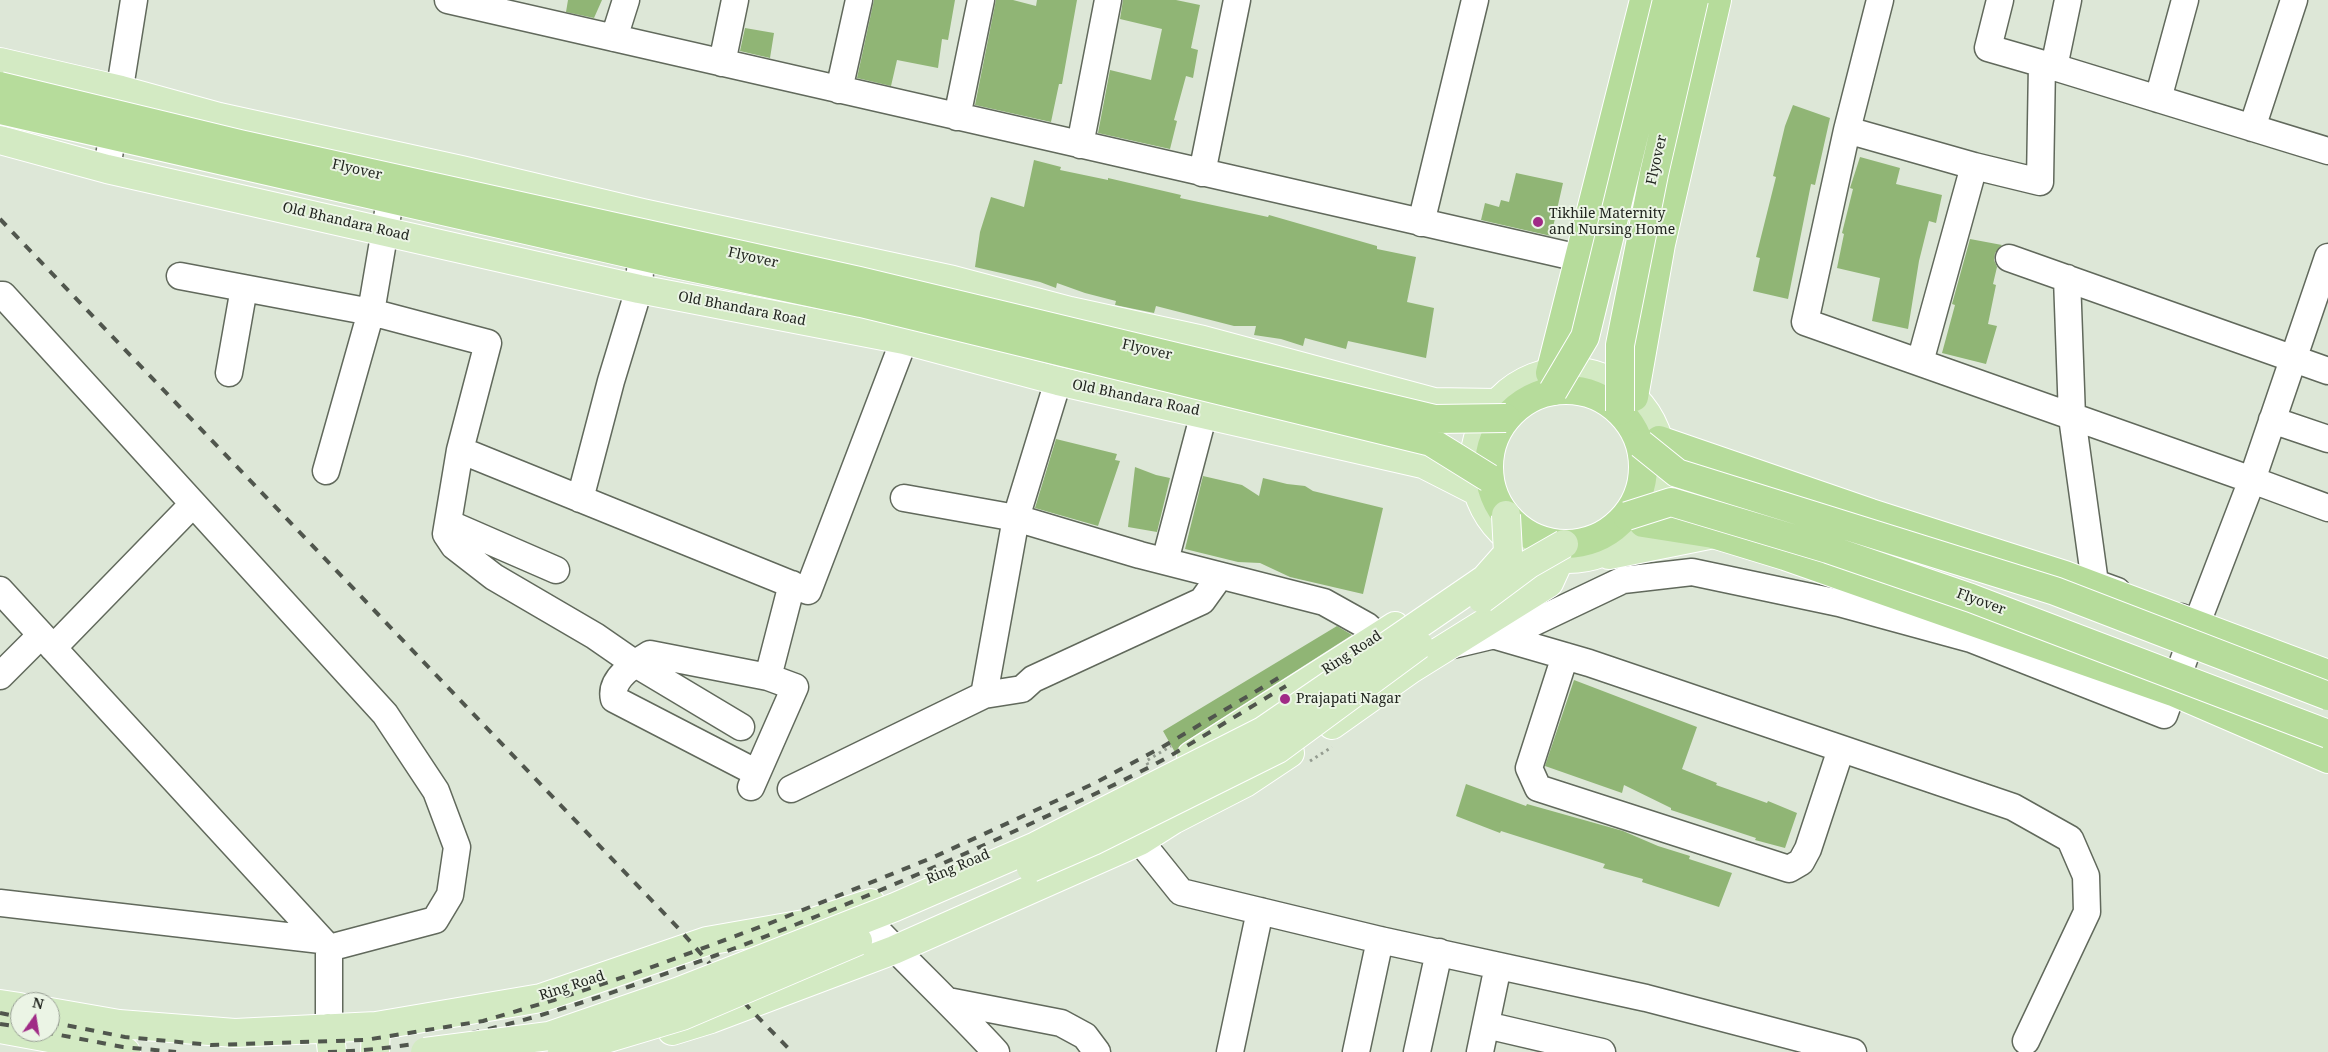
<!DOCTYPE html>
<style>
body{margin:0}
#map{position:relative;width:2328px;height:1052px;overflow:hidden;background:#dde7d7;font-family:"Noto Serif",serif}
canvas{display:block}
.north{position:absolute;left:10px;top:992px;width:50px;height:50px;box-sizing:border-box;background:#ebf4e5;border:1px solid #9aa196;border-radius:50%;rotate:13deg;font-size:14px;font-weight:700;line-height:20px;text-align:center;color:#21251f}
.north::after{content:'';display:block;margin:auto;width:18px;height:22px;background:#a02b86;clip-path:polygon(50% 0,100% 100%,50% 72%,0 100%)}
</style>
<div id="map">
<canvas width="2328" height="1052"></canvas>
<div class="north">N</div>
</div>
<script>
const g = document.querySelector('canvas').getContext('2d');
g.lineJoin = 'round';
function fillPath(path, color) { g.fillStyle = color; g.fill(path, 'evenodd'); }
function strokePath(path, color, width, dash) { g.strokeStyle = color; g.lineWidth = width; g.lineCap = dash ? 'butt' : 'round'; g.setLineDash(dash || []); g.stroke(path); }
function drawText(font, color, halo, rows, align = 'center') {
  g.font = font + ' "Noto Serif",serif'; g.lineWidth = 4; g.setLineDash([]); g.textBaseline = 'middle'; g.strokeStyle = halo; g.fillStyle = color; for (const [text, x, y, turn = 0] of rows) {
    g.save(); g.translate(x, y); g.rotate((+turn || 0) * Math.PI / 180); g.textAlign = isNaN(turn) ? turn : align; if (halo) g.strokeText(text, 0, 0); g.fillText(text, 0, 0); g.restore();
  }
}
fillPath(new Path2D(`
 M568,0h34l-8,18 -28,-6z
 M874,0h81l-7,40 -6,-1 -4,29 -41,-8 -6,26 -34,-8z
 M996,0h17l23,6 1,-6h40l-15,84h-3l-8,38 -76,-17z
 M1123,0h53l24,5 -9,43 7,2 -5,28 -7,-2 -12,44 3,1 -7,28 -72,-16 12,-63 41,10 11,-51 -42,-10z
 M745,28l29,5 -4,25 -30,-7z
 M1793,105l37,13 -15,67 -4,-1 -23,115 -35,-8 7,-33 -4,-1 20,-80 -3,-1 12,-50z
 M1860,157l40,11 -4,16 46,11 -6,28 -7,-2 -10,40 -11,68 -36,-8 8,-43 -43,-10 7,-34 -2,-1 11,-44 -3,-1z
 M1034,160l27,7 -1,3 48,10v-2l73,17 -1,3 88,19 1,-2 108,31v3l39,8 -9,45 27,6 -8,50 -78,-17 -2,8 -41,-11 -2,8 -22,-7 -27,-4 2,-9h-22l-78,-20 -2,7 -39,-8 1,-4 -31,-8 -28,-10 -1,5 -16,-6 -65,-15 5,-35 11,-35 33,10z
 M1516,173l47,10 -12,53 -70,-16 4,-17 14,4 2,-7 8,2z
 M1970,239l32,6 -7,8 -1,7 3,7 -4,17 3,1 -8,39 9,2 -11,38 -44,-11 13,-48 -3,-1z
 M1056,439l61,15 -2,6 5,1 -22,65 -63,-18z
 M1135,467l21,8 14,3 -13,54 -29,-5z
 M1203,476l39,9 17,11 4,-18 24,6 18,2 8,5 70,17 -20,86 -73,-17 -30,-14 -22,-1 -53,-13z
 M1337,626l15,9 -169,108 -7,11 -13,-23z
 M1574,680l123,47 -15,42 35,14 -1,2 51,18 1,-2 29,12 -12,35 -30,-8 1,-2 -85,-28v-2l-47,-23 -2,8 -77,-27z
 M1466,784l60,22 1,-2 96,27 35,15 32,10 -1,3 43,14 -13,34 -77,-25 1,-3 -40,-11 2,-4 -104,-33 -1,2 -44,-17z`), '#90b575');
const minor = new Path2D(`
 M448,0l1131,258
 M1880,0l-33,130 -42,192 447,158 76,-223
 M2000,0l-12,48 66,19
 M2068,0l-14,67 274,84
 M614,38l12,-38
 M722,63l13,-63
 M839,90l20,-90
 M2158,99l27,-99
 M957,117l24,-117
 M2252,128l42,-128
 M1847,130l127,36 -54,196
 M1080,145l28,-145
 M1974,166l66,16 2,-118
 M107,169l27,-169
 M1202,173l35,-173
 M1421,223l54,-223
 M2009,258l319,113
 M180,276l191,36 117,31 -28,107 348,141 96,-251 12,-19
 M2067,278l5,139 23,166 22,8
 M0,295h3l382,419 51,77 21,56 -7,48 -15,25 -106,28
 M229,373l15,-85
 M2272,420l56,19
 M460,450l-14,84 8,12 40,31 101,59 39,27 107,64
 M326,471l45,-159 23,-135
 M904,498l112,20 124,37 184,47 43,24 11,10
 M580,499l31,-118 28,-92 3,-53
 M448,523l108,47
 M1165,561l39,-148
 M0,590l329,358v80
 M2181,617l16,6 55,-143 76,28
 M1496,636l93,27 424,144 57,32 16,37 1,36 -61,129
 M1453,645l67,-16 103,-49 69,-8 147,31 132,36 193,76 33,-92
 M53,648l140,-144
 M1565,656l-36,112 9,20 251,81 12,-7 7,-13 33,-100
 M0,676l41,-41
 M984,695l38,-6 11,-10 169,-78 18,-25
 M757,773l-143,-74c-5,-20 21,-36 36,-45l118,23
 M751,787l44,-100 -27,-10 24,-93
 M791,789l193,-94 32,-177 42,-137 3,-22
 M1140,841l41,51 199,48 266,58 207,54
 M0,903l321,37
 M857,909c45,49 94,94 139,143
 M948,1001l113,22 24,13 12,16
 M1486,1025l116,27
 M1230,1052l30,-141
 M1356,1052l24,-112
 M1417,1052l22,-100
 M1480,1052l18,-86`);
const major = new Path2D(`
 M0,62l121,28 98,27 242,53 182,43 310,67 117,31 133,29 231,62 63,1
 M0,140l107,29 532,120 265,51 154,41 365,83 55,28
 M1474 465a94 94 0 1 1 188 0a94 94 0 1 1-188 0Z
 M1609,555l100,-20
 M1332,725l79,-56 138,-86 11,-24
 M1191,756l204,-130
 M0,1004l20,3
 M50,1012l69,12 116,9 141,-7 165,-28 166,-57 103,-18 61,-20
 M329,1028l3,24
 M0,1029l126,23
 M672,1031l39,-12 183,-69 246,-109 33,-21 72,-37 45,-30
 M375,1052l1,-26`);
const highway = new Path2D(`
 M1550,373l94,-373
 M1489 467a77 77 0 1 1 154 0a77 77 0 1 1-154 0Z
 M1634,397l27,-153 56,-244
 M1659,440l212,73 194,62 263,99
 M1643,523l70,11 72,22 388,136 155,67`);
strokePath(minor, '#61695c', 29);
strokePath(major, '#fff', 30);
strokePath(highway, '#fff', 30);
strokePath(new Path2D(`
 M1310,761l22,-14
 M1148,765l-2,-4 25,-15`), '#949c90', 3, [2.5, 4]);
strokePath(minor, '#fff', 26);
strokePath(major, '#d3eac3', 28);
strokePath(highway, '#b6dc9b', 28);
strokePath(new Path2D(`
 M0,219l680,711 70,79 42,43
 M0,1013l20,4
 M50,1022l75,15 86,8 154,-5 118,-19 71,-21 79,-26 135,-50 166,-67 163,-75 67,-36 116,-69
 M0,1024l20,3
 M44,1032l79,15 53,5
 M328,1052c134,-4 261,-50 386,-96 107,-40 213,-84 316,-132 47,-22 95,-43 140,-68 39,-23 77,-47 116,-70`), '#50564d', 4, [9, 9]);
const majorBridge = new Path2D(`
 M1482,599l47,-35 35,-20
 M1031,868l62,-27 185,-92 141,-104
 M425,1052l124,-16 128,-44 218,-85 141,-61 227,-115 222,-152 23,-26 -2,-38
 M562,1052l120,-36 176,-75`);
const highwayBridge = new Path2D(`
 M0,86l240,58 619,137 576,138 71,-1
 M0,110l671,153 190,40 570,139 58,36
 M1553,391l32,-54 82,-337
 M1620,411v-66l34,-171 40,-174
 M1641,444l36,29 378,118 273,105
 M1627,516l44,-14 157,47 143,49 357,136`);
strokePath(majorBridge, '#fff', 30, []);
strokePath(highwayBridge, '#fff', 30, []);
strokePath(majorBridge, '#d3eac3', 28);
strokePath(highwayBridge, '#b6dc9b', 28);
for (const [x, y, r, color] of [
 [1538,222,6,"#a02b86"],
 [1285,699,6,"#a02b86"]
]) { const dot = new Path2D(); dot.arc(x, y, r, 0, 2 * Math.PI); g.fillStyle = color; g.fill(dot); strokePath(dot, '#ebf4e5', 2); }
drawText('14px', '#21251f', '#ebf4e5', [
 ["Flyover",1657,160,-77],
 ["Flyover",357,170,13],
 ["Old Bhandara Road",346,222,13],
 ["Flyover",753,258,13],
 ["Old Bhandara Road",742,309,11],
 ["Flyover",1147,350,13],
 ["Old Bhandara Road",1136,398,12],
 ["Flyover",1981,602,20],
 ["Ring Road",1352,653,-33],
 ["Ring Road",958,867,-23],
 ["Ring Road",572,986,-18]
]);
drawText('14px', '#21251f', '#ebf4e5', [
 ["Tikhile Maternity",1549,214],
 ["and Nursing Home",1549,230],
 ["Prajapati Nagar",1296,699]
], 'left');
</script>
